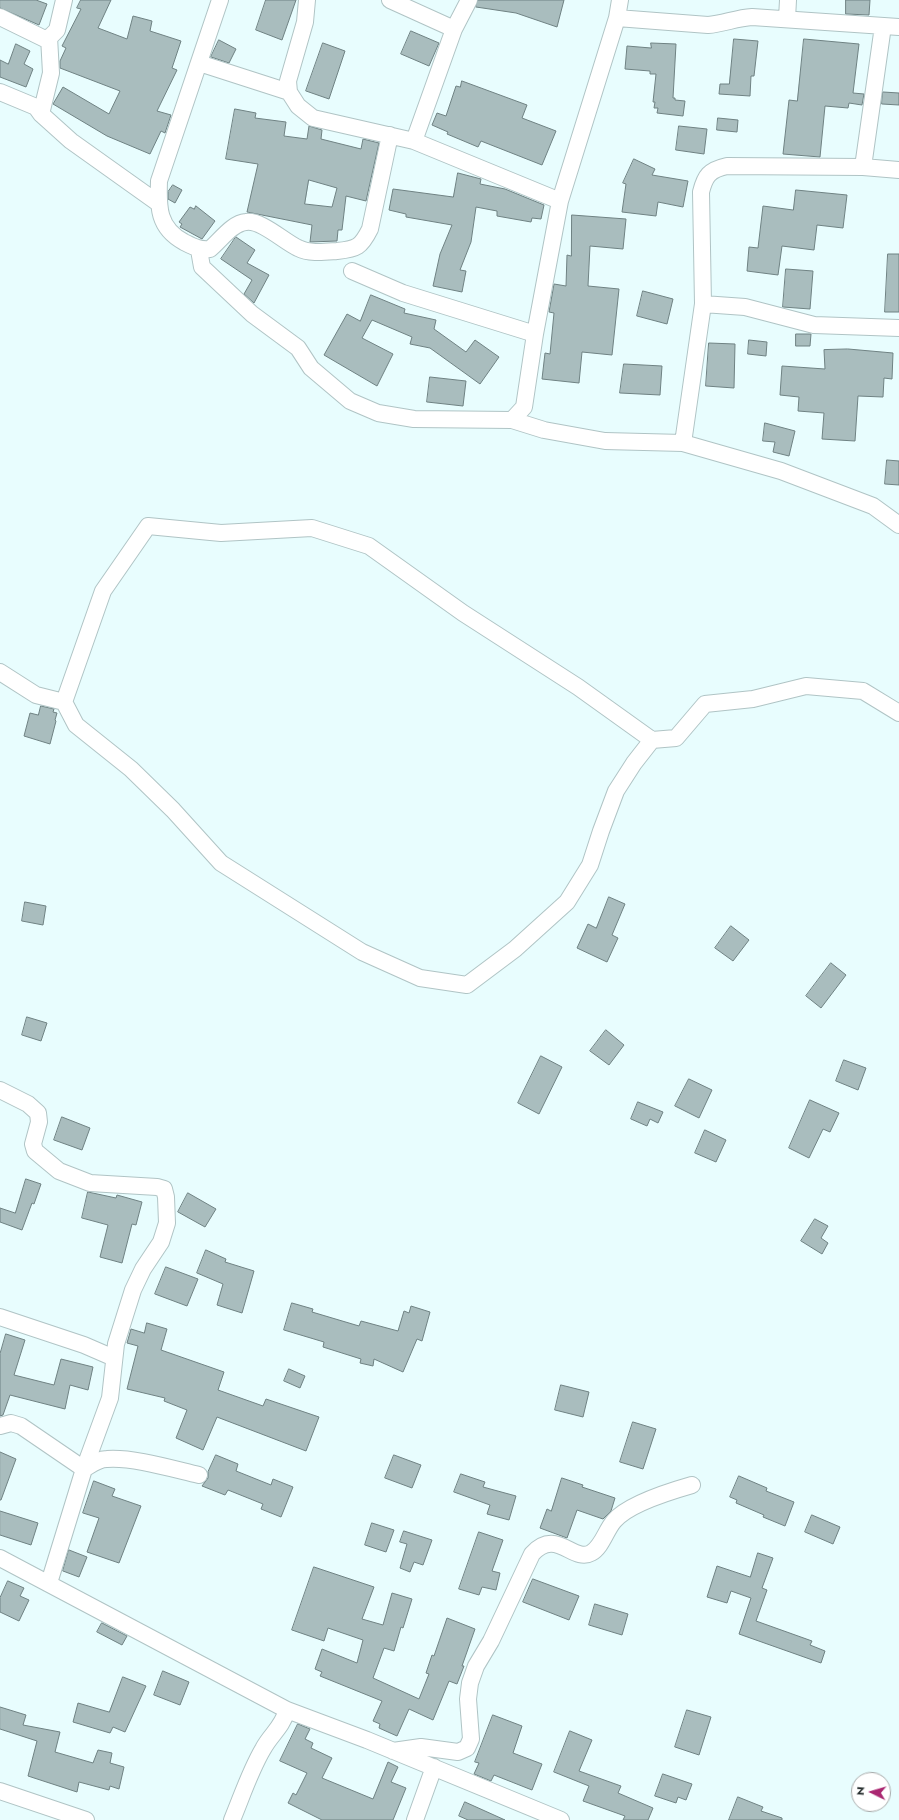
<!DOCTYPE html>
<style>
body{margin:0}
#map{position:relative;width:899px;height:1820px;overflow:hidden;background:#e8fdfe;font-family:Jost,sans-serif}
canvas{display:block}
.north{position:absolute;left:851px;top:1772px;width:40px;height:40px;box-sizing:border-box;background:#fff;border:1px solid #a7aaaa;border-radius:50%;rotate:275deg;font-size:11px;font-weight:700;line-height:16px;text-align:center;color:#222a2a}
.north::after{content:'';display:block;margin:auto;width:14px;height:18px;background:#aa2771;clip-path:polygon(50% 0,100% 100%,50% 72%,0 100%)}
</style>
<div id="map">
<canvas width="899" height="1820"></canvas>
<div class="north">N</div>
</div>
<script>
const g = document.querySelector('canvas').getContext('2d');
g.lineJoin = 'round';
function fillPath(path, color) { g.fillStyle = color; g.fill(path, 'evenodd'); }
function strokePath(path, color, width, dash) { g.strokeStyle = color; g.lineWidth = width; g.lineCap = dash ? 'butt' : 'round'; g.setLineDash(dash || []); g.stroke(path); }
const building = new Path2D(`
 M0,0h36l11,4 -8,21 -39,-17z
 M81,0h30l-13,28 29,11 6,-23 19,5 -2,10 31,10 -9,27 5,2 -20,41 14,4 -6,18 -4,-2 -11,23 -43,-18 -54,-32 10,-17 46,27 11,-23 -60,-23v-7l6,-13 -4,-2 19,-37 -4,-1z
 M266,0h30l-14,40 -26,-10z
 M478,0h86l-7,27 -41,-14 -40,-6z
 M846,0h24l-1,15 -23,-1z
 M411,31l28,12 -10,23 -28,-12z
 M734,39l24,2 -4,35h-3l-1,20 -31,-2 1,-10h9z
 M804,39l55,5 -6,49 11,1 -2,11 -13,-2 -1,5 -23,-2 -5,51 -37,-3 6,-54 8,1z
 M219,40l17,9 -7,14 -18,-6z
 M323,43l22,8 -16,48 -23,-8z
 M651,43l25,1 -3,54h2v2l10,1 -2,15 -26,-3 1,-5h-4l1,-6h-2l3,-28h-6v-3l-25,-2 2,-23 24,2z
 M16,44l14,7 -6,13 9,5 -7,18 -26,-10v-17l8,4z
 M462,81l65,24 -5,13 34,13 -14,34 -61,-24 -3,6 -31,-13 1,-2 -16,-7 5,-12 9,3 10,-30 4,1z
 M883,92l16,1v12l-17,-1z
 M235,109l21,4 -1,5 31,4 -2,14 23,3 2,-13 13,4 -1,9 40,10 2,-10 16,4 -13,58 -20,-5 -4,34h-4l-1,11 -27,1 2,-17 -65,-13 11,-48 -32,-5zM309,180l28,8 -5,19 -27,-3z
 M718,118l20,2 -1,12 -20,-2z
 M679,126l28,3 -3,25 -28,-4z
 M634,159l21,10 -3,6 36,6 -5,26 -25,-5 -2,14 -34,-4 4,-28 -3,-1z
 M458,173l23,6 -1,5 25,5 39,16 -3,14 -9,-1 -1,4 -34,-6v-5l-21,-4 -5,35 -11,28 6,1 -4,21 -29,-6 7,-32 12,-29 -46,-8v-3l-17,-4 4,-21 60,8z
 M173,185l9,5 -7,13 -7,-4v-7z
 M796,190l51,5 -4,33 -26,-3 -3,25 -32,-4 -4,29 -31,-4 2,-24 9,1 5,-42 30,4z
 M196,206l19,15 -13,18 -22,-12 2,-3 -3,-2 11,-15 4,2z
 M572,215l54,4 -3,30 -33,-3 -2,40 31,3 -7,66 -30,-3 -3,31 -37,-4 3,-26 5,1 4,-41 -5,-1 5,-28 12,2 1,-31 4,1z
 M236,237l19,13 -8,13 22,12 -15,28 -10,-9 8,-14 -31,-21z
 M888,254h11v58h-14z
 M786,269l27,2 -3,38 -27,-2z
 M643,291l30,8 -6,25 -30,-8z
 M371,295l34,14 -1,4 32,7 -2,9 32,23 9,-12 24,17 -19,27 -50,-36 -20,-4 2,-7 -40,-17 -10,18 31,16 -16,32 -53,-31 23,-41 13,7z
 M796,334h15l-1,12h-14z
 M749,340l18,2 -1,14 -18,-2z
 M709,343l26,1 -1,44 -28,-2z
 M848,349l45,4 -1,26 -8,-1 -1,19 -25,-1 -3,45 -33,-2 2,-26 -26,-2 1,-14 -19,-2 2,-29 43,3 -1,-19z
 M624,364l38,2 -2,29 -40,-2z
 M430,377l36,4 -3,25 -36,-4z
 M765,423l30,8 -6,25 -16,-4 2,-10 -12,-1z
 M887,460l12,1v24l-14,-1z
 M41,706l13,3 -1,3 4,1 -2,7 1,1 -6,23 -26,-8 6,-23 8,2z
 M609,897l16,7 -13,31 6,3 -11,24 -30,-14 11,-24 8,4z
 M25,902l21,4 -3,19 -21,-4z
 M731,926l18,14 -16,21 -18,-13z
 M831,963l15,12 -25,33 -15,-12z
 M27,1017l20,6 -6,18 -19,-6z
 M606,1030l18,15 -15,20 -19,-14z
 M541,1056l21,11 -23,47 -21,-11z
 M844,1060l22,8 -8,22 -22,-9z
 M689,1079l23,11 -13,28 -24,-12z
 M810,1100l29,13 -9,19 -7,-3 -14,29 -20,-10z
 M638,1102l25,10 -5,11 -8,-4 -3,7 -16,-7z
 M62,1117l28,11 -8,22 -28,-10z
 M705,1130l21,10 -10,22 -21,-9z
 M26,1179l15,5 -7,20 -2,-1 -10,27 -22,-8v-14l15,5z
 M88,1192l28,6 1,-3 25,7 -6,23 -4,-1 -10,39 -22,-6 8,-32 -26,-7z
 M188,1193l28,16 -11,18 -27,-15z
 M815,1219l13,7 -7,12 7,5 -6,11 -21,-13z
 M206,1250l20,9 -1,3 29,9 -12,42 -25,-8 6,-21 -26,-11z
 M166,1267l32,12 -11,27 -32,-12z
 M292,1303l21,6 -1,3 47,14 2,-5 37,10 6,-20 5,2 2,-7 19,6 -8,29 -5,-2 -14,33 -29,-13 -1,7 -13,-3 1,-4 -38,-12 1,-5 -40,-12z
 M147,1323l20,6 -6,21 63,22 -6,18 45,16 3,-7 53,18 -13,34 -89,-34 -14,33 -27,-12 11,-28 -23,-9 1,-3 -38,-9 11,-43 -11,-3 4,-14 13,4z
 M6,1334l19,6 -11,35 40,10 7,-26 32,8 -5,23 -18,-5 -5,24 -55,-14 -7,20 -3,1v-62z
 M289,1369l16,7 -5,12 -16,-7z
 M561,1385l28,7 -6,25 -28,-7z
 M633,1422l23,7 -13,40 -23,-7z
 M0,1452l16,7 -15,41h-1z
 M216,1455l22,9 -2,7 35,14 2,-6 20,8 -12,30 -20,-8 2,-5 -35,-14 -3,5 -23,-9 6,-8v-6z
 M394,1455l27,10 -9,23 -27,-10z
 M461,1474l24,8 -2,5 33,9 -7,24 -22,-6 3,-9 -36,-13z
 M739,1476l28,12 -1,3 28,11 -9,24 -22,-9 1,-2 -28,-12 1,-3 -7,-3z
 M562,1478l21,7 -1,2 33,11 -4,13 -8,8 -26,-9 -10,28 -27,-10 7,-19 4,2z
 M94,1481l21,8 -3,7 29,10 -22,57 -32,-11 12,-34 -16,-5z
 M0,1511l38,12 -7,22 -31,-10z
 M812,1515l28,12 -7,17 -28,-12z
 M372,1523l22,7 -8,22 -21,-7z
 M404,1531l28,9 -9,25 -9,-3 -4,10 -10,-4 7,-24 -7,-2z
 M479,1532l24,8 -11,31 8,2 -4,17 -14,-3 -3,8 -20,-6z
 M69,1550l18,7 -8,20 -16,-6z
 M758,1553l15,5 -11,30 5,2 -11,31 56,20 -2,4 15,6 -4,12 -82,-29 12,-36 -20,-7 -4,12 -20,-6 10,-31 33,11z
 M314,1567l60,20 -12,32 21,6 9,-32 20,6 -9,29 -2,-1 -7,24 -10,-3 -11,30 46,21 10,-25 -3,-1 6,-18 2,1 13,-38 28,11 -13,37h2l-7,18 -8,-3 -16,39 -24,-11 -12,27 -18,-8 1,-4 -7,-3 9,-20 -62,-25 2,-4 -7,-3 7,-20 35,14 6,-23 -35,-12 -4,13 -32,-11z
 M533,1579l46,17 -10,24 -46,-18z
 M8,1581l16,7 -4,8 9,4 -10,21 -19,-9v-14z
 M595,1604l33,10 -6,21 -33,-10z
 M102,1623l25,13 -5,9 -25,-13z
 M163,1671l26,11 -9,23 -26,-10z
 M123,1677l23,9 -21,46 -12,-5 -3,6 -37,-11 5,-19 31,9z
 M0,1707l26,8 -3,10 37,7 -5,20 38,11 5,-13 14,3 -2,10 14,4 -5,22 -9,-3 -1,4 -30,-8 -2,10 -49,-16 9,-35 -37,-12z
 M687,1710l24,7 -12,38 -24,-8z
 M493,1715l29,11 -9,27 29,11 -10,26 -38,-15 -3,6 -17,-7 5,-11 -4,-1z
 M298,1724l12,5 -5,10 8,4 -2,5 21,10 -10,20 51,21 15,-37 10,5 -7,15 15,6 -13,32h-71l-34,-17 5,-10 3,2 11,-22 -27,-12z
 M570,1731l22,9 -13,31 42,15 -3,7 35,15 -5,12h-25l2,-4 -42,-15 6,-15 -35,-14z
 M663,1774l29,10 -6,16 -8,-3 -2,6 -21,-7z
 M738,1797l25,10 -2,4 21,7v2h-53z
 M465,1802l40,18h-37l-9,-4z`);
fillPath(building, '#a9bdbe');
strokePath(building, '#6f8283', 1);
const street = new Path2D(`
 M220,0l-61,181c-1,26 -1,47 25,61 10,5 15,8 26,7 10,-8 22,-26 36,-27 16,-2 37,19 52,26 12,6 26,4 39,3 20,-2 24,-4 33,-22l20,-94
 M307,0l-2,22 -17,59 1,11 9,14 15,12 101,23 146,60
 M390,0l64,29
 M0,17l47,23 10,-10 7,-30
 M617,18l91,7c15,-1 28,-7 44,-8l147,10
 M787,19l1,-19
 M199,63l90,29
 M0,92l36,15 5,7 30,27 87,62
 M41,114l10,-41 -2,-36
 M414,141l40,-112 15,-29
 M863,167l20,-141
 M199,250l3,17 50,47 46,34 13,20 39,33 28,12 36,6 98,1 12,-13 11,-73 25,-133 57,-183 3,-18
 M352,271l51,22 132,41
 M703,304l42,3 69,18 85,3
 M512,420l32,10 61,11 78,2 98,28 92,35 26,19
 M683,443l20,-139 -2,-112c4,-16 8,-22 26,-26l136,1 36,3
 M0,672l36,23 28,7 12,23 55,44 42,41 48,53 141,89 58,26 47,7 48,-36 52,-47 23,-37 11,-34 15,-40 18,-28 18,-23
 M64,702l39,-111 45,-65 73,7 91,-5 57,18 94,67 115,74 74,53 24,-2 29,-34 48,-5 53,-13 57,5 36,22
 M0,1090l28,14 10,9 1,9 -6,22 2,7 24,20 31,12 67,4 7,2 2,8 1,26 -6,19 -18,27 -10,21 -17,54 -6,54 -26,71 -35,114
 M0,1317l84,28 30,13
 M0,1426l11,-3 10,3 63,43c7,-4 14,-10 23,-10 26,-2 66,10 92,16
 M0,1558l287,152 80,30 194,80
 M393,1751l28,-4 37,5 9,-4 4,-9 -3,-40 2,-16 6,-17 15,-25 41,-87c24,-27 41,9 59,-1 11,-6 15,-23 23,-32 14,-17 57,-30 78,-36
 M0,1791l86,29
 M232,1820c10,-24 18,-49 31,-71 8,-15 19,-21 24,-39
 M415,1820l19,-53`);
strokePath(street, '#b0c4c5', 18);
strokePath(street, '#fff', 16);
</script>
